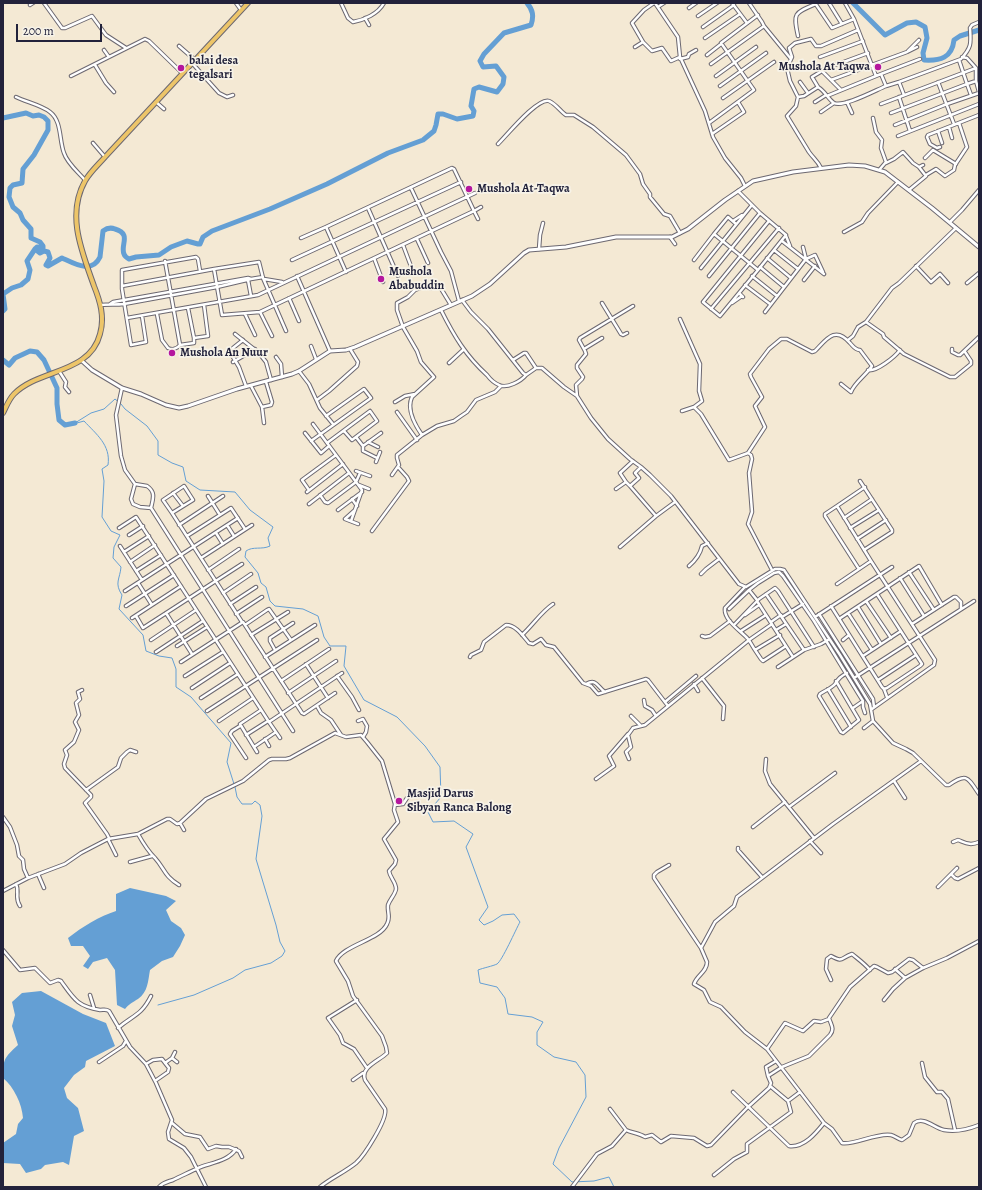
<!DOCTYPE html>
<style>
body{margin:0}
#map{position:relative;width:982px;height:1190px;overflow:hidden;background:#f4e9d4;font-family:Alegreya,serif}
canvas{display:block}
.frame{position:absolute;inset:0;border:4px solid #22223b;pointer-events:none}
.scale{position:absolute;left:16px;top:24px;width:86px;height:18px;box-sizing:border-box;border:2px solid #22223b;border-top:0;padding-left:5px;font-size:12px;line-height:14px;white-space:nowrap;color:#22223b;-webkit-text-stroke:3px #f7f3e8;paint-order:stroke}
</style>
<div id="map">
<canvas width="982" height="1190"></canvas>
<div class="frame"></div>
<div class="scale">200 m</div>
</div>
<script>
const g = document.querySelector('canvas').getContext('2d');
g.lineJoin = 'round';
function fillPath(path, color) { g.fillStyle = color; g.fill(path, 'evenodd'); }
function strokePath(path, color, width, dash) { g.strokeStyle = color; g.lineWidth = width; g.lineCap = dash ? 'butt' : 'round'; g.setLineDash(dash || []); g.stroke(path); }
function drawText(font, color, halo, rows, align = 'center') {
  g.font = font + ' Alegreya,serif'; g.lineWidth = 3.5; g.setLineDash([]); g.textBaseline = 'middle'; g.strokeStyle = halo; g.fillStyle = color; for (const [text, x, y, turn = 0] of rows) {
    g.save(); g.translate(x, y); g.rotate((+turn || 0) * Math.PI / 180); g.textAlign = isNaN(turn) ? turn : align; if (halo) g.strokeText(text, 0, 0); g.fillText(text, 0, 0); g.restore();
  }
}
fillPath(new Path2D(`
 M130,888l36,8 10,5 -10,9 5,11 10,7 4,7 -5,11 -7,11 -11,4 -12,9c-2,11 -2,22 -12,29 -5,3 -9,5 -13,10l-8,-4 -2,-35 -8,-12 -14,4 -5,7 -5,-3 7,-10 -7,-10h-12l-3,-8c14,-11 32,-22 48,-27v-17z
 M41,991l42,23 23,9 9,23 -29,15 -1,6 -11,8 -10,13 3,10 11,10 6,23 -10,5 -5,29 -6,-3 -18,3 -4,4 -15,4 -6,-9 -17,-1v-20l13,-9 2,-10 5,-6c-1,-14 -9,-31 -20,-40 0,-19 1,-20 15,-33l-6,-19 3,-11 -3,-13 10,-9z`), '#649fd4');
strokePath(new Path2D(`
 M75,423l16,-10 13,-4 11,-10 6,5 4,5 22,17 11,15v14l14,8 11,4 3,14 14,9 35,2 15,18 23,17 -5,11 2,8c-8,4 -17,0 -24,5l-1,6 13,16 3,10 5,4 4,14 5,5 28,3 15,7 6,21 6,9h16l-2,20 20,34 33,17 28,29 15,21 1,30 -13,15 5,10 21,-1 19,13 -7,13 22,60 -9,13 5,5 9,-4 9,-6 12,-1 6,8c-4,7 -18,39 -23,42 -4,2 -14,4 -19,6l2,13 17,4 8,11 3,16 24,3 11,5 -6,10v13l17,12 22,5 9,13 1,22 -27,51 -6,16 19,18 22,-1 15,-4 5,10
 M77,423l7,-2c12,13 27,24 24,44l-6,4 2,12 -2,36 9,14 9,4 -6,12 -1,11 8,9c-1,12 -7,16 1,28l-3,14 24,26 3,16 13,5 13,2 4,11v18l15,10 40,46 -4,19 7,22
 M158,1005l36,-10 39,-17 12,-8 26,-7 11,-7 3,-5 -5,-9 -4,-17 -20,-66 6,-43 -2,-11 -5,-4 -3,3h-10l-5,-7 -2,-10`), '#649fd4', 1);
strokePath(new Path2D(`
 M853,3l32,32 22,-12 9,-1 9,5 2,11 -4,15 1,7c16,1 28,-2 30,-20l6,-4 19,-6
 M3,118l23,-5 7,3 6,-1 5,2 4,4v9l-14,25 -11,14 -1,14 -9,2 -3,3 -1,9 4,10 7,6 3,7 8,9v9l9,4 3,4v2l-6,-1 -2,2
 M35,249l5,4 4,-2 4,1 2,6 -4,7 2,1 14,-8c13,6 30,16 38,-1l3,-26c4,-3 7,-4 12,-2 17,5 5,16 9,25 1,3 3,4 5,5l7,-2 23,-2 12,-8 16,-6 11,3h2l3,-7 9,-6 58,-22 57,-25 61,-31 35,-13 11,-9 2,-6 2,-11h5l14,5 16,-3 1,-5 -3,-5 3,-17 5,-2 18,5 6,-8 1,-7 -8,-11 -13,1 -3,-6 4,-7 20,-21 27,-8c3,-9 2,-15 -4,-22
 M3,311l2,-2 -2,-15 9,-6 9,-3 7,-6 2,-9 -3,-9 8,-12
 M3,360l6,5 6,-7 15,-7 7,1 7,8 13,28v16l2,16 6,5 10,-2`), '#649fd4', 5);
const minor = new Path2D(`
 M44,3l18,25h3l27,-12 14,19 20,13
 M236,3l5,7
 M341,3l7,15 5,4c11,-2 25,-8 31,-19
 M655,3l23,34 2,20 25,54 8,26 12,21 16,20 4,8
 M732,3l15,20
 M815,3l17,25 22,-9
 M829,3l13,21
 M845,3l9,16 22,57 5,-2 5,12 13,-4
 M30,5l3,-2
 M658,7l6,-4
 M689,8l7,-5
 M698,16l19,-13
 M365,18l4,7
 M764,26l27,33
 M703,27l31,-22
 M798,36c-5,-23 -4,-23 18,-32
 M705,38l35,-24
 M643,42l-11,-19 12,-13 10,-7
 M179,46l16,14
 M635,47l8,-5 9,9 10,-3 9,13 9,-4
 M104,50l5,7
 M908,51l11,-11
 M707,55l14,-11
 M820,57l43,-16
 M962,57l5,1 9,10v13
 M680,59l8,-2 1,-3 7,-4
 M192,63l27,30 8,4 6,-2
 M711,64l53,-38 -2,-4 -13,-19
 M95,65l11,18 8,9
 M881,74l39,-15
 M71,76l74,-37 4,2 33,32
 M716,76l40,-29
 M831,80l76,-28 10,-5
 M800,82l8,11
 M938,82l16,42
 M720,86l46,-33
 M818,87l-6,-10 10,-6
 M841,90l-18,-18 -1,-2 46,-17
 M904,95l-5,-13 62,-23c11,-12 10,-16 9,-31l2,-3 7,-3
 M971,95l-4,-11 9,-3 3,11
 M827,96l49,-20
 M16,97c10,5 25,8 34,15 12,9 9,28 14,41 3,10 14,19 21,27
 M798,97l6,-1 14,-9c7,4 10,12 16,16 9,5 42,-13 52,-17
 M899,97l11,34
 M723,98l51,-36
 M156,102l8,7
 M815,102l11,-7
 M847,102l5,11
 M881,104l95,-36
 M821,112l13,-9
 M891,113l76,-29 -8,-24
 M873,118l3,14 6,8 -1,8 5,14 -6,7
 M709,123l45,-33 -33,-47 37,-28
 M895,125l52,-21 32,-11
 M949,127l3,11
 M938,131l4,12
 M712,134l32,-22 -6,-10
 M898,136l81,-32
 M93,143l12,14
 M498,144c9,-9 40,-47 51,-43 7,3 12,11 17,14h8l19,12 33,28 14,19 3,10 7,10v3l14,17 6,2 10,17
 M940,147l-3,1 -7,-4 -3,-7 1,-2 51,-20
 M925,158l8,-8 23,14
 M886,163l8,-4 9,-7 10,11 6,4
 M821,168c-4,-8 -7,-9 -12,-16l-22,-36 9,-10 2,-9 -8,-16 -3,-13 5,-11 -3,-9 6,-5 16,-4 5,7h5l37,-16
 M926,175l10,-6 9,7 9,-6 1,-5 12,-18 -8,-24
 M411,188l30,64 10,19 8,30
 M909,190l17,-14 -7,-9 4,-2
 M738,191l22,22 26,22 -28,35
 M368,208l30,68
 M478,219l-4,-8 7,-4
 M733,221l9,-6
 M950,222l12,-12 17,-20
 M844,232l18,-10 6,-9 30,-31
 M714,234l14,-17 8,7
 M786,236l4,10
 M670,237l5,7
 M301,238l25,-11
 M417,239l11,24
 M782,241l42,33
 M403,245l9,24
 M803,247l3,12 9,-4 8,17
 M539,249l1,-14 3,-12
 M774,250l24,19
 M374,258l9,24
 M767,258l24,20
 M292,260l169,-78
 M694,260l20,-26 44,36 -19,23
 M165,261l15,84
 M916,266l15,16 9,-8 8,9
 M760,267l24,20
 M701,268l51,-63
 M214,269l45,-7 4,16 23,53
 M297,276l33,75
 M709,276l51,-63
 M752,276l25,20
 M264,279l18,3
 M248,280l3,16
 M804,280l11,-14
 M967,283l12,-10
 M745,285l25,19
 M122,286l92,-17 8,46 38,-3 214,-101 -20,-42 -2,-1 -126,59 20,45
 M743,297l-4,-4 -19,23 -17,-14 66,-81
 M289,298l10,23
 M462,300l9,12 17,17 35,44 3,2 10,-7h6l22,19 13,9 14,22 17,21 22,20 11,8 9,8 21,21 68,88 7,3 29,-18h5l4,1 56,85 30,49 3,17 20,22 13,6 7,4 33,32h3c18,-13 19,-7 30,9
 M602,303l19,31 2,1 4,-2
 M732,303l10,-7
 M110,304l3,-2 135,-24 3,1 12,-2
 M101,305c8,-1 15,0 23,-1l93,-17 34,-8
 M188,308l6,30
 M711,309l68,-81
 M441,310c13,26 25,46 46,65 3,4 7,8 12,10 8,4 22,-4 27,-10
 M260,312l12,24
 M765,312l41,-53
 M157,314l5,26 6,8c4,2 9,1 12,-3l14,-2v-5l14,-2 -4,-31
 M245,314l10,21
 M142,316l4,26 -15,3 -9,-56v-19l74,-13 2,2 2,12
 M127,318l131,-23 217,-102
 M680,319l20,45 -1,27 3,10 -8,6 -12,4
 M866,322l17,12 1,3 20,17 46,23h5l16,-13v-3l-6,-9
 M235,334l24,19 7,9 5,18
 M243,340l-10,8 -3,4 9,15 7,19
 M848,340l5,-4 5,-9 8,-5 26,-34 7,-5 57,-55
 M311,346l5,13
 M584,349l18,-11
 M952,349v3l6,3h2l19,-18
 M276,357l5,7 1,13
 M513,360l11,-7h2l10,15
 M233,362l22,-13
 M449,363l14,-13
 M868,370c8,2 27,-13 32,-20
 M59,371l7,11 -1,5 4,5
 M299,371l10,13 11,24 13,16
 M251,386l11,21 2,16
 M122,388l-6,27 3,25 2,16 4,14 10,14
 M577,396l-1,-11 6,-6 1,-2 -6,-9v-3l9,-11 -1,-3 -6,-11 1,-2 53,-32
 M317,400l12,-9 28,-25 1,-4 -8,-13
 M395,402l10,-6 10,-2
 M262,407l9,-2 1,-3 -6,-20
 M694,407l7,7 28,46 19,-7 3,2 1,4 -3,14 3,39 -4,12 24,46
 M397,412l20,28
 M313,424l49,66 -11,31
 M305,433l16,20 8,-7
 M422,435l15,-9 17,-5 7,-5 6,-4 9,-12 19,-8 6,-6
 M356,437l7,9 18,-13
 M311,441l60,-43 -7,-9 -38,27
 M368,442l10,5
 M327,443l43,-32 7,10 -25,19 -8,-9
 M363,446v5l14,7
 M748,453l17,-26 -10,-21 7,-9 -11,-20 -1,-3 19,-25 12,-10h6l25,13 3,-1c11,-11 20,-26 35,-8 3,3 5,7 10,7l12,16c-5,8 -18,17 -21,26l-10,-8
 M376,462l4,-10
 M356,471l14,5
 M392,475l7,-10 -2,-7v-3l25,-20c-7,-10 -16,-25 -10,-38l22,-20 -13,-15 -4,-11 -14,-24 -6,-17v-7l11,-6 7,-7 11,-4 4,2 10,-1 11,18
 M860,481l32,49v2l-28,18
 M626,482l-6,-9 13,-12
 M135,484l-4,15 2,5 7,3 11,1 142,223
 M135,484l12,2c9,6 6,13 4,22
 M359,485l10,4
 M630,486l26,30
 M865,487l-28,19 34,55 64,99 -1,5 -62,44
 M616,489l10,-7 4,4 9,-8 -4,-5 6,-6
 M309,490l-7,-10 34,-25
 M307,492l36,-28
 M173,493l10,13
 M320,495l5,7 3,1 28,-21 4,-9
 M208,496l12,19
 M352,499l5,7
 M309,504l40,-31
 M837,506l-12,8v2l34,53
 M338,510l24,-18
 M355,510l-10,9 13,5
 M172,513l21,-13 -9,-14 -21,14 9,13 70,109
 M844,518l28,-19
 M179,525l44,-29
 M227,525l7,11
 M119,528l17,-11 133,205 73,-49
 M850,528l29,-18
 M372,531l37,-50 -2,-4 -9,-10
 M216,533l7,11
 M129,535l14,-9
 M187,536l44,-28 14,21
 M857,539l29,-19
 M120,546l22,34
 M620,547l36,-31 19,-14
 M124,552l25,-16
 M201,558l51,-33
 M130,562l25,-17
 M689,566c7,-6 11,-11 13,-20l6,-3
 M208,570l31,-21
 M136,571l25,-16
 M909,572l25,38
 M701,574l5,-5 13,-10
 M900,578l24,38
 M138,583l14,22
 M758,583l16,-10 5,-1 4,4 31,45 44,72 5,8v6l2,6
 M837,584l34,-23
 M745,587l-20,21c-2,12 16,23 23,31 3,4 5,8 7,11l25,-15
 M749,590l9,-7
 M125,591l113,-73
 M223,593l28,-19
 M766,594l38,56
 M757,601l36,56
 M866,601l25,37
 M230,604l26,-17
 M126,606l48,-31
 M831,606l51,81 2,2 3,-1 33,-22 2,-2 -45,-70
 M858,607l23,37
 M729,609l20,-19 8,10
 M166,613l26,41
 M848,613l24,37
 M236,614l26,-17
 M819,614l54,85 1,8
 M745,615l14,-10
 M136,616l7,12 99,-64
 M782,617l21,-13
 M815,617l77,-50
 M132,618l49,-32
 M839,619l80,-53 23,39
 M771,622l10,-7
 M912,624l42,-27h2l5,5v7
 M245,625l22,-15 2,-1 22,31
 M734,625l25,-26 16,-11 3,3 36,56
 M776,630l10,-6
 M741,631l25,-16
 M251,635l37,-23
 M522,635c11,-10 19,-23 31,-31
 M702,636l3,1 5,-1 20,-15
 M151,640l45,-30
 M843,640l6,-5
 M177,646l30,-19
 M275,650l-5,-9v-3l23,-15
 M755,650l6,9 2,2 23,-15
 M156,652l47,-31
 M863,656l38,-25
 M265,657l50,-32
 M470,657l1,-2 10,-5 3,-8 22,-17c10,0 17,11 23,18l4,1 8,-5 5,6 8,2 29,36 8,3 7,8 48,-15 2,1 20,26
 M181,662l62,-40 59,91 2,1 31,-21
 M306,664l22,34
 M778,667l26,-17 17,-6 7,-4
 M185,676l38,-24
 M337,676l15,21 7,13
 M702,678l22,28 -1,13
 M854,678l120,-77
 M878,680l38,-25
 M281,681l48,-32
 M836,681l23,39 -16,13 -2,-1 -22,-36 1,-2c4,-3 12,-6 15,-10 4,-6 5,-7 12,-11
 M586,684c11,-6 11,3 19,8
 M694,684l4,7
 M192,688l38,-25
 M828,689l23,38
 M884,689l3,8
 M82,690l-4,2 2,7 -4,4 3,12 -4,7 4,8 -5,12 -9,8 2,5 -3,9 1,4 26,27v2l-6,6 22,31 2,4
 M288,693l48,-32
 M201,698l37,-24
 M644,700l1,6 7,4 4,6
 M665,702l31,-26
 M317,706l4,7 10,7 10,15
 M853,708l10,-7
 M207,711l110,-71
 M631,716l9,9
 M219,721l34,-23
 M358,721l5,-2 4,7 -1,6 -3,5
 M269,722l11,16
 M240,726l-8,5 -2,3 16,24
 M864,728l9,-7
 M246,735l22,-14
 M265,739l4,7
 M254,747l22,-15
 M257,752l-17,-28 21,-14
 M629,759l-3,-7 5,-5 -3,-12 5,-7 12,-3 104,-85 23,-16
 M766,759l-1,12 5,13 44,54
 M596,779l18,-13 -5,-10 19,-22
 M894,781l11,17
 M86,790l32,-23 3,-9 6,-6 3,-2 6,2
 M395,805l8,-1 4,-6
 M789,807l46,-34
 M3,817l7,10 7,18 2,11 4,4 1,9 4,9
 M180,823l4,7
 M753,827l32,-25
 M138,834c5,9 10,17 17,24 10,11 9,18 24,27
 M108,839l8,16
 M810,841l11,12
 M953,842l5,-2c8,3 12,6 21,2
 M738,848v2l24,27
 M130,862l22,-6
 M669,865l-12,7 -3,3v3l47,70 6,14c0,10 -10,13 -13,22l10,6 6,12 11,5 24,25 22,17 57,74 8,6 10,14c10,3 36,-11 49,-8 4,1 7,4 11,5l7,-5 5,-12c10,-7 20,5 30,7 11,2 25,-1 35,-5
 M38,874l6,14
 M951,874l6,-6
 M16,884c4,8 -2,13 4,22
 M938,887l13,-13 4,4 3,1 21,-11
 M3,891l25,-13 37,-14 16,-11 27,-14 30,-5 29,-15h3l7,5 3,-1 26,-24 37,-18 26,-21 3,-1h14l4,-1 45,-25 11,4 15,-2 6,7 15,19 13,43 -1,6 4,12 -14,17 12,21 -1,4 -6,7c1,7 7,11 7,18 -1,6 -6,10 -8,16 -1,7 3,12 -1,19 -7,16 -44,21 -51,37l12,20 5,15 29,40 4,11 1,6c-8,8 -27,14 -22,27l20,29c3,10 -21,47 -29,54 -11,9 -25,15 -36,24
 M701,948l14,-26 19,-16 3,-9 96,-73 88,-63
 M3,950l17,20 15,-2 15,15 8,-3 3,1c13,18 16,25 39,29 4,0 6,-1 9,1l21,36 16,17 10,19 16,37 -4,12 1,7 15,9 7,9 15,30
 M895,969l10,9
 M831,980l-5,-11 1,-10 4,-3c13,7 9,2 21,-2 6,5 12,9 18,16
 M90,995l4,13
 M357,1000l-29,18 12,17 3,8 11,6 13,19
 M884,1000l9,-11 12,-11 18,-10 24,-10 32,-17
 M118,1028c15,-13 23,-12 33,-32
 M767,1049l18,-26 18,8 11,-10 7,1 8,-3
 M172,1058l3,-6
 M99,1062l24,-16 3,-5
 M165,1063l7,-5 5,4
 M922,1063l3,14 12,15h5l6,7 7,31
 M146,1064l7,-4 9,-1 7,9 -1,4 -13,9
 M768,1076l-2,-9 10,-6
 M353,1080l10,-7
 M770,1086l18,15 12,-9
 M733,1092l56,54c15,2 27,-13 35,-23
 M610,1109l16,21
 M172,1123l13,11 15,3 8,12 8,-3 6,1h7l10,4 3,6
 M714,1175l20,-16 13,-7v-8l44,-32 -3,-11
 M159,1187c5,-5 8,-5 14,-7 8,-4 17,-8 25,-12 12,-5 31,-7 38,-19
 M572,1187l25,-33 15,-8 14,-16c6,3 13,3 19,7l7,-2 9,7 10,-6 23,2 13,8 4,-1 37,-38 21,-19 2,-5 -3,-7 14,-9 27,-11 21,-21c5,-6 1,-10 -1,-17l21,-31 24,-21 3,1 11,6 4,-1 17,-13 4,1 10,8`);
const tertiary = new Path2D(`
 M81,360l11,10 30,18 19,6 25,11 13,3 9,-2 49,-17 55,-15 7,-3 31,-20 16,-1 9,-3 117,-51 18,-12 34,-31 5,-3 37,-3 50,-10h56l16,-8 37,-29 28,-19 40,-9 56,-7 16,1 20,6 47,36 47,39`);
const primary = new Path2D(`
 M3,413c3,-6 6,-14 11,-19 24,-25 76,-20 86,-60 5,-17 0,-33 -6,-48 -12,-34 -28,-71 -9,-105 5,-9 13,-16 20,-24l143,-154`);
strokePath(minor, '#6c6871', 4.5);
strokePath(tertiary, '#6c6871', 5);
strokePath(primary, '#6c6871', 6);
strokePath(minor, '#fff', 2.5);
strokePath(tertiary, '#fff', 3);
strokePath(primary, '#edc569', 4);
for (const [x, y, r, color] of [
 [878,67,4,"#b5179e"],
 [181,68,4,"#b5179e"],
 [469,189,4,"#b5179e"],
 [381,279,4,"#b5179e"],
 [172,353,4,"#b5179e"],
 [399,801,4,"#b5179e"]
]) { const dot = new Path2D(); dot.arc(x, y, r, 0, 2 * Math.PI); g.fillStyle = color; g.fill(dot); strokePath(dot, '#f7f3e8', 1.5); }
drawText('bold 12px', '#22223b', '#f7f3e8', [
 ["balai desa",189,61],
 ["tegalsari",189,75],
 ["Mushola At Taqwa",870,67,"right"],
 ["Mushola At-Taqwa",477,189],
 ["Mushola",389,272],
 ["Ababuddin",389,286],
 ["Mushola An Nuur",180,353],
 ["Masjid Darus",407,794],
 ["Sibyan Ranca Balong",407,808]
], 'left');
</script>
